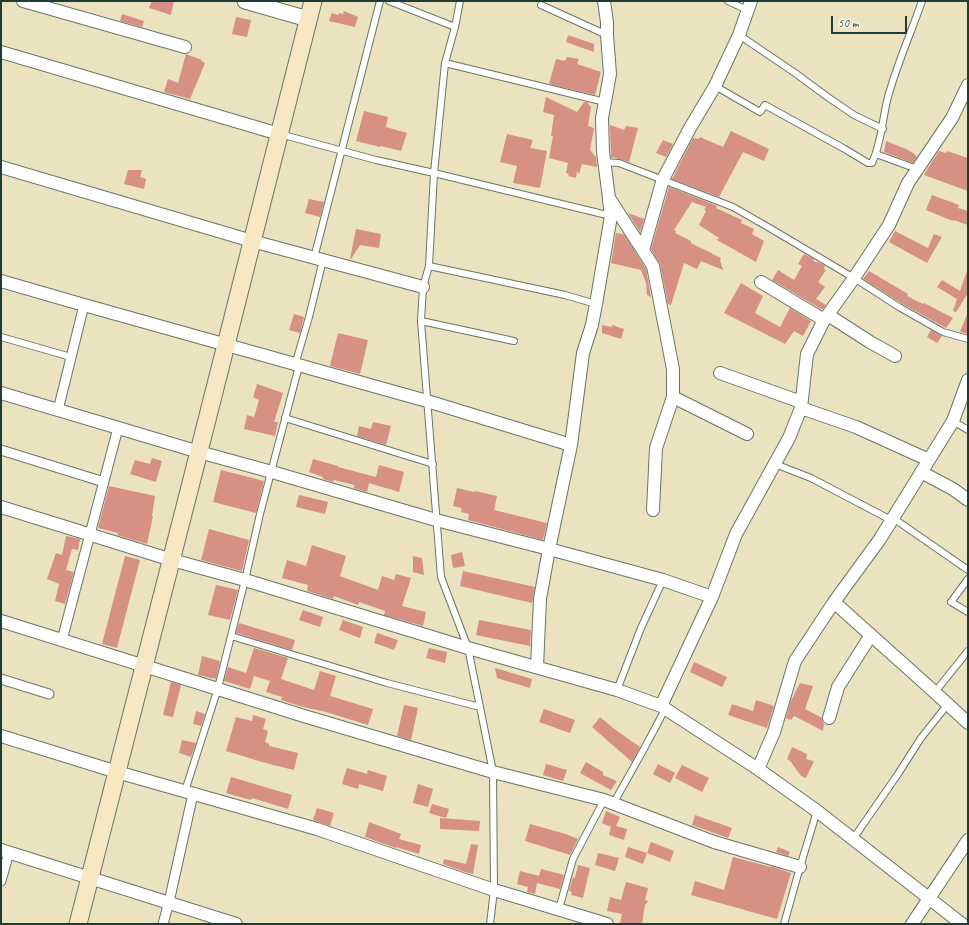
<!DOCTYPE html>
<style>
body{margin:0}
#map{position:relative;width:969px;height:925px;overflow:hidden;background:#ebe2bf;font-family:Caveat,sans-serif}
canvas{display:block}
.frame{position:absolute;inset:0;border:2px solid #1f3d34;pointer-events:none}
.scale{position:absolute;left:831px;top:16px;width:76px;height:18px;box-sizing:border-box;border:2px solid #1f3d34;border-top:0;padding-left:5px;font-size:12px;line-height:14px;white-space:nowrap;color:#1f3d34;-webkit-text-stroke:3px #fcf5e5;paint-order:stroke}
</style>
<div id="map">
<canvas width="969" height="925"></canvas>
<div class="frame"></div>
<div class="scale">50 m</div>
</div>
<script>
const g = document.querySelector('canvas').getContext('2d');
g.lineJoin = 'round';
function fillPath(path, color) { g.fillStyle = color; g.fill(path, 'evenodd'); }
function strokePath(path, color, width, dash) { g.strokeStyle = color; g.lineWidth = width; g.lineCap = dash ? 'butt' : 'round'; g.setLineDash(dash || []); g.stroke(path); }
fillPath(new Path2D(`
 M152,1h22l-3,14 -22,-7z
 M344,11l14,6 -3,10 -26,-6 3,-8 6,2 1,-2 4,1z
 M122,14l22,7 -2,6 -22,-6z
 M236,17l15,3 -4,17 -15,-3z
 M568,35l26,9v8l-28,-10z
 M186,54l16,6 -1,1 4,2 -15,36 -26,-7 4,-13 10,4z
 M567,57l12,2 -2,5 24,8 -6,23 -46,-11 7,-25 9,2z
 M546,97l31,15 7,-10h3l4,5 -3,19 6,2 -4,22 6,7 1,10 -15,-3 -3,10 -2,-3 -1,7 -8,-2 1,-2 -3,-1 2,-10 -19,-5 4,-22h-2l3,-21 -11,-3z
 M364,111l24,6 -2,10 21,6 -6,18 -20,-5 -1,1 -24,-6z
 M610,125l14,5 2,-4 12,2 -9,34 -9,-3 -9,-2z
 M731,131l38,18 -5,12 -21,-9 -24,45 -47,-18 21,-41 6,1 1,-2 23,10z
 M507,134l26,6 -3,8 17,3 -7,37 -27,-5 4,-17 -17,-4z
 M663,140l10,4 -7,13 -10,-4z
 M886,141l20,8 7,4 4,4 -4,6 -29,-11z
 M939,151l7,2 1,-2 21,7v33l-44,-16 7,-12z
 M128,170h14l-2,7 6,2 -2,10 -20,-5z
 M669,187l46,18 2,1 -1,2 26,12 -1,3 13,6 -2,5 12,7 -8,21 -39,-22 2,-2 -20,-13 7,-14 -2,-1 2,-3 -14,-5 -18,28 2,1 -1,2 16,8v2l30,15 -1,2 3,10 -22,-9 -4,8 -13,-6 -13,42 -3,-1 -8,-40 -9,-15z
 M932,195l27,10 -1,3 10,3v14l-15,-5v1l-27,-11z
 M309,199l15,3 -4,15 -15,-4z
 M628,213l16,6 -4,13z
 M356,229l25,5 -2,14 -19,-3 -9,14h-1z
 M895,231l33,17 6,-14 8,3 -15,26 -38,-21z
 M616,233l8,1 22,35 5,28 -4,-2 -1,-12 -5,-13 -30,-7z
 M804,254l10,5 -1,2 7,2 5,3 -1,3 2,1 -8,12 7,5 -9,12 10,6 -3,4h-2l-49,-29 6,-10 16,10 8,-14 -4,-2z
 M869,271l39,23 -1,2 16,8 1,-1 29,15 -7,10 -45,-25 -38,-24z
 M967,271h1v22l-12,19 -3,-1 4,-12 -20,-12 5,-7 18,11z
 M741,283l22,13 -8,17 25,14 10,-19 21,13 -8,15 -9,-5 -9,13 -61,-31z
 M968,312v22l-8,-2z
 M294,314l10,3 -4,16 -11,-3z
 M602,325l10,2v-2l12,4 -3,10 -19,-6z
 M931,330l11,6 -5,7 -10,-6z
 M338,333l30,7 -8,34 -30,-8z
 M257,384l26,9 -9,29h4l-3,14 -31,-7 3,-14 7,2 5,-17 -6,-3z
 M373,422l18,4 -5,19 -29,-9 2,-10 12,3z
 M152,458l10,3 -6,21 -26,-8 5,-14 15,4z
 M313,459l25,7v1l38,10 3,-12 25,7 -5,20 -30,-9 -2,9 -13,-4v-3l-20,-5 -1,2 -10,-3v-2l-14,-5z
 M221,470l43,11 -8,32 -43,-11z
 M109,486l46,10 -3,20h1l-6,28 -30,-9 1,-2 -20,-5z
 M457,488l17,4 1,-1 22,5 -3,14 53,13 -4,17 -75,-20 1,-6 -8,-2 1,-4 -9,-2z
 M299,495l29,7 -3,12 -29,-7z
 M209,529l40,11 -7,31 -41,-11z
 M66,536l14,3 -2,11 -6,-1 -6,21 8,2 -9,32 -10,-3 4,-17 -12,-5 9,-26 6,2z
 M312,545l34,11 -6,20 38,14 4,-14 12,4 2,-6 15,4 -9,28 24,6 -3,14 -39,-11 1,-4 -26,-9 -1,3 -24,-9 -1,3 -26,-8 1,-6 -26,-7 5,-18 19,6z
 M462,552l3,14 -12,2 -2,-13z
 M125,556l15,4 -23,88 -15,-4z
 M413,556l9,2 2,17 -11,-3z
 M463,571l72,16 -3,16 -72,-17z
 M216,585l22,5 -8,30 -22,-5z
 M303,610l20,7 -3,10 -21,-7z
 M343,620l20,7 -3,11 -21,-8z
 M479,620l52,10 -1,16 -54,-11z
 M239,623l56,17 -3,10 -56,-17z
 M377,633l21,7 -4,10 -20,-7z
 M254,648l34,10 -7,21 33,11 6,-19 16,5 -6,20 43,13 -5,16 -42,-13 -23,-5 -22,-7 1,-3 -16,-5 4,-11 -16,-5 -4,13 -26,-8 4,-14 18,6z
 M429,648l18,4 -2,11 -19,-5z
 M202,656l18,5 -4,18 -18,-4z
 M694,662l33,15 -5,10 -32,-15z
 M495,668l37,11 -2,9 -33,-10z
 M171,682l10,3 -8,32 -10,-2z
 M800,683l13,3 -8,23 17,9v2l2,4 -1,7 -21,-11 -8,-4 -3,4 -5,-2 4,-15z
 M756,700l18,6 -7,22 -39,-13 4,-11 21,7z
 M404,705l14,3 -7,32 -14,-4z
 M544,709l31,11 -5,13 -31,-11z
 M196,711l9,3 -4,12 -8,-2z
 M253,715l13,4 -3,10 5,2 -3,11 4,2v2l29,7 -4,17 -25,-6 -43,-13 10,-34 16,4z
 M600,717l13,11 27,19 -8,15 -40,-35z
 M182,740l14,3 -5,14 -12,-4z
 M792,747l15,7 -1,5 8,2 -8,17 -5,-2 -10,-14 -4,-3z
 M586,762l17,10v3l14,6 -6,9 -31,-17z
 M546,764l21,6 -4,11 -20,-6z
 M658,764l17,9 -5,10 -17,-9z
 M682,765l27,13 -7,14 -27,-14z
 M347,768l20,6 1,-4 19,6 -4,15 -24,-7 -1,5 -16,-5z
 M231,777l61,18 -4,14 -36,-11 -1,2 -25,-7z
 M418,784l15,5 -5,18 -15,-4z
 M432,804l17,5 -3,9 -17,-5z
 M317,808l17,5 -4,13 -17,-6z
 M606,811l14,6 -4,9 11,3 -3,11 -15,-5 2,-8 -9,-4z
 M695,815l37,13 -4,10 -36,-13z
 M440,818l40,3 -1,10 -39,-2z
 M369,822l32,12 -2,5 22,6 -2,9 -23,-7v1l-31,-11z
 M530,824l36,10 12,5 -8,16 -45,-14z
 M651,842l23,9 -4,11 -23,-9z
 M471,844l7,1 -5,29 -8,-2 -22,-8 1,-5 22,5z
 M628,847l19,6 -4,11 -18,-7z
 M778,847l12,5 -2,4 -12,-4z
 M598,853l21,5 -4,13 -20,-6z
 M733,857l38,10v-1l20,7 -14,46 -86,-24 4,-14 29,9z
 M578,865l12,3 -7,30 -12,-3 1,-3 -3,-1 4,-14 2,1z
 M541,869l23,6 -4,14 -23,-6 -2,11 -8,-2 1,-5 -11,-3 3,-13 19,5z
 M626,882l22,6 -3,12 3,1 -3,4 -3,19h-16l-6,-1 2,-9 -15,-3 3,-14 11,3z`), '#d79084');
const service = new Path2D(`
 M389,1l66,26
 M460,1l-5,26 -10,36 -11,110 -5,93 -6,21 -2,34 20,256 27,71 12,59 13,65 1,118 -4,34
 M728,1l19,9
 M541,5l66,30
 M739,35l56,38 34,25 25,17 29,14
 M445,63l160,39
 M715,86l45,26 5,-7 78,43 25,15h4c10,-21 10,-44 16,-66 9,-33 23,-64 34,-96
 M280,134l96,26 58,13 177,43
 M876,154l41,15
 M604,162l15,1 114,44 40,23 81,48 45,29 44,25 25,7
 M314,258l66,-257
 M429,266l136,29 31,9
 M421,321l93,20
 M1,337l70,20
 M295,365l14,-48 14,-57
 M285,418l148,46
 M953,421l15,9
 M775,464l36,14 80,42
 M893,518l75,52
 M968,579l-17,23 17,10
 M231,636l156,47 93,24
 M617,690l24,-62 22,-48
 M935,692l33,-41
 M185,791l33,-103 27,-108 15,-66 39,-148
 M613,804c18,-32 36,-63 52,-95
 M853,839l45,-65 23,-36 27,-34
 M559,909l14,-50 31,-59
 M784,924l16,-57 17,-56`);
const pedestrian = new Path2D(`
 M58,410l26,-105
 M1,450l103,32
 M62,640l56,-212
 M1,679l48,15
 M1,881l8,-29
 M163,924l6,-22 24,-108`);
const minor = new Path2D(`
 M23,1l162,46
 M604,1l3,21v13l3,39 -8,44 1,34 6,46 44,68 20,103v28l-17,51 -3,62
 M1,52l278,82
 M1,167l251,74 171,46
 M643,250l20,-71 27,-51 25,-42 24,-51 12,-34
 M1,281l83,24 343,96 144,44
 M761,282l63,38
 M828,315l42,27 25,14
 M720,373l81,29
 M1,393l198,59 73,20 164,48 113,29 114,31 49,17
 M673,397l74,37
 M801,408l55,19 73,33
 M921,472l32,17 15,11
 M1,507l171,53 73,20 223,68 149,42 44,16 97,63 59,42 145,113
 M834,602c45,41 91,80 134,121
 M1,621l303,95 189,56 111,28 110,42 86,25
 M537,667l3,-68 9,-50 22,-104 12,-92 9,-28 4,-21 15,-88 -2,-16
 M661,706l51,-109 24,-63 53,-96 12,-30 6,-54 17,-34 30,-42 35,-53 19,-42 44,-65 16,-33
 M829,718l9,-31 33,-52
 M1,736l116,36 200,57 177,61 113,34
 M758,769l16,-37 21,-71 39,-59 46,-63 73,-118 15,-41
 M1,850l235,74
 M912,924l56,-84`);
const tertiary = new Path2D(`
 M245,1l63,18`);
const secondary = new Path2D(`
 M78,924l114,-445 121,-478`);
strokePath(service, '#667765', 8);
strokePath(pedestrian, '#667765', 11);
strokePath(minor, '#667765', 14);
strokePath(tertiary, '#667765', 17);
strokePath(secondary, '#667765', 19);
strokePath(service, '#fff', 6);
strokePath(pedestrian, '#fff', 9);
strokePath(minor, '#fff', 12);
strokePath(tertiary, '#fff', 15);
strokePath(secondary, '#f7e8c3', 17);
</script>
